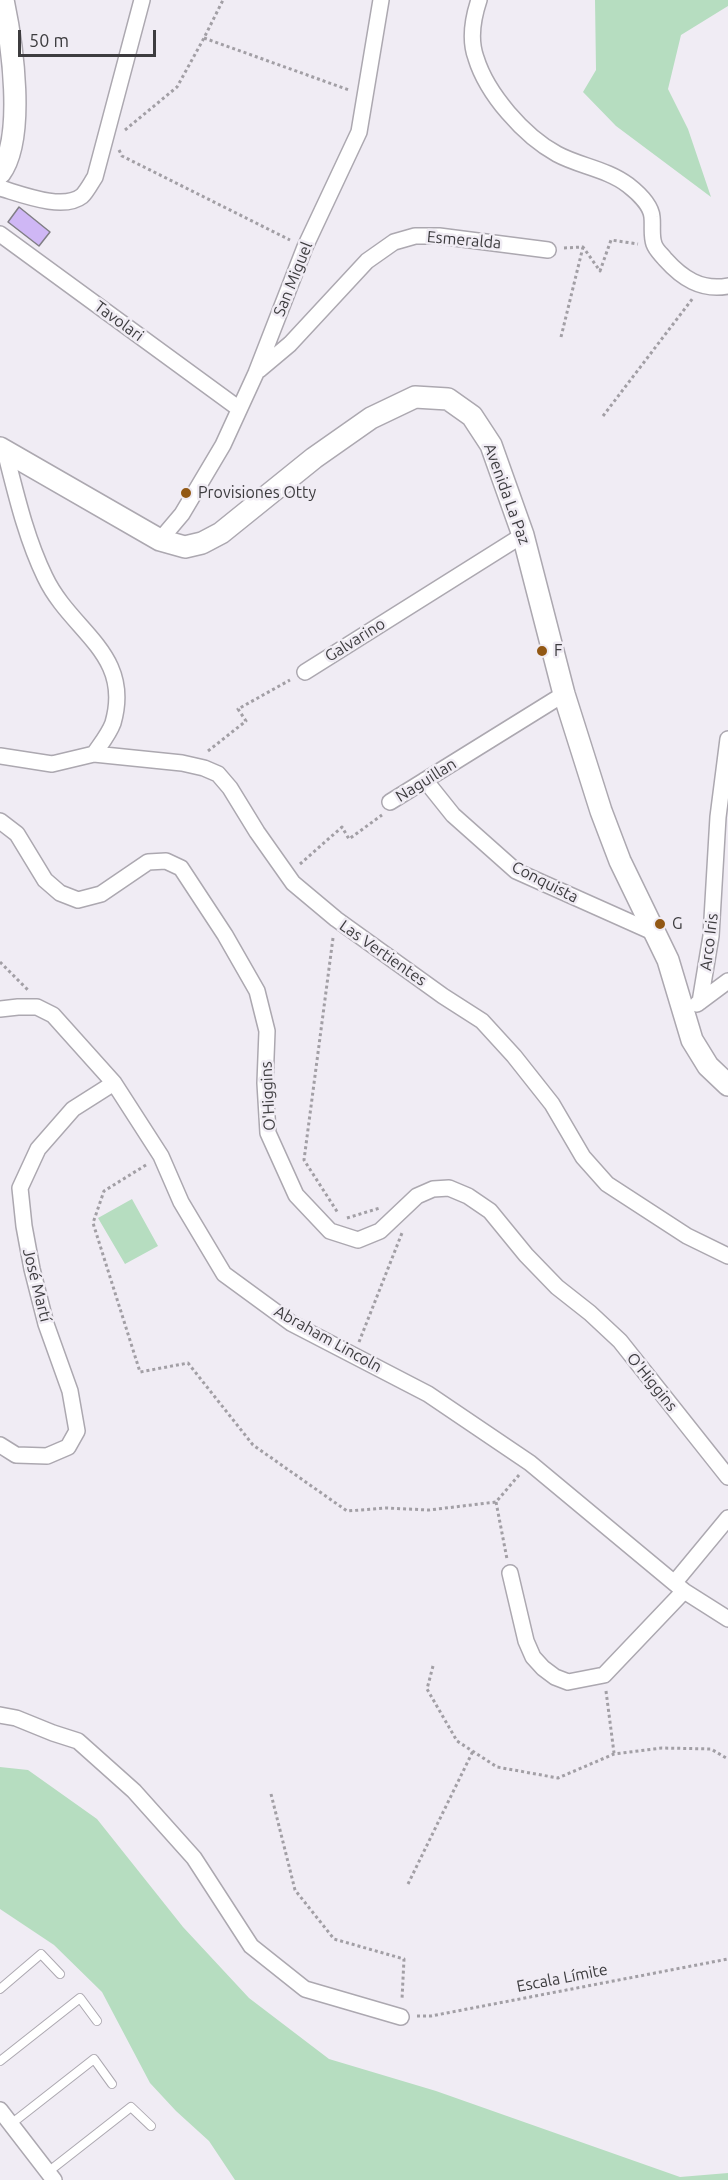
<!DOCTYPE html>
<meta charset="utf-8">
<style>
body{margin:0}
#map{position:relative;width:728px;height:2180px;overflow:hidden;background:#f0ecf4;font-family:Ubuntu,sans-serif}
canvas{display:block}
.scale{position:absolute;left:18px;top:30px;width:138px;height:27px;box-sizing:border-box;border:3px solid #3d3c3f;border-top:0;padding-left:8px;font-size:18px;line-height:21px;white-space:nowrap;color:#3d3c3f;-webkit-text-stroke:4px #f0ecf4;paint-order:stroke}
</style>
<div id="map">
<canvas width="728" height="2180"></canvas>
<div class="scale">50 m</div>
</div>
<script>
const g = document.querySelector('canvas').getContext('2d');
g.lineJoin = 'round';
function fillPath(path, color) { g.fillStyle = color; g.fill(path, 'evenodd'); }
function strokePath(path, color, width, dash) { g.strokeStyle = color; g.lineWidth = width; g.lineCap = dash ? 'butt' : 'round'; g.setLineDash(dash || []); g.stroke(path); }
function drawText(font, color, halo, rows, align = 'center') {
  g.font = font + ' Ubuntu,sans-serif'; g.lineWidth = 5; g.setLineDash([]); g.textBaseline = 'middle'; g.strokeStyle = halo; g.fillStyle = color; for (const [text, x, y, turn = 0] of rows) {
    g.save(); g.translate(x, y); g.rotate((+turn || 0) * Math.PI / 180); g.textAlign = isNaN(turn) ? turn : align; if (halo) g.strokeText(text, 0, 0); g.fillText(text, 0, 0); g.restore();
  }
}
fillPath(new Path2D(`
 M595,0h133v6l-47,29 -13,54 20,40 23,68 -95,-71 -33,-34 13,-22z
 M132,1199l26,47 -33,18 -27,-46z
 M0,1767l28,3 69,49 86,108 66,71 80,61 107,32 244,86 48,-4v7h-493l-26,-39 -33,-30 -26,-28 -48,-91 -48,-47 -54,-36z`), '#b6ddc0');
const building = new Path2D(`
 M19,207l31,25 -11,14 -31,-24z`);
fillPath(building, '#cfb7f5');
strokePath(building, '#807e85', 1.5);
const lane = new Path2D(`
 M0,1989l41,-35 19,20
 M0,2061l80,-63 17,23
 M11,2124l83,-65 18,25
 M48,2172l83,-65 20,19`);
const street = new Path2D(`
 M479,0c-6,18 -10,39 -3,58 11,36 48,78 81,96 22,12 50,15 71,31 9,7 23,20 24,32 1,9 -1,19 2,27 2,6 7,10 11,15 17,19 36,32 63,27
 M0,188c21,6 63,23 82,8 5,-5 9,-13 13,-19l47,-177
 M0,234l238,174
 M259,370l31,-26 77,-83 27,-19 21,-6h24l109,14
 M5,451c11,43 21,87 40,126 26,55 88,76 68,146 -4,11 -13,22 -19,31
 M160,540l22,-26 41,-69 33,-72 49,-126 54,-115 22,-132
 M305,672l218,-137
 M0,756l52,8 42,-10 88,9 22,5 14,6 12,14 27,44 36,51 43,36 107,77 39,25 32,35 38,48 31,53 24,27 80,52 41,20
 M425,780l28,35 63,56 141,63
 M390,802l174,-108
 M0,821l17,13 28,46 15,13 18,7 23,-6 47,-32 18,-1 15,7 44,67 32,56 10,40 -2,52 3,50 28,62 34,36 28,9 22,-9 37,-35 16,-7 16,-1 19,8 22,15 36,44 31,32 33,26 30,28 108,136
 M700,1002l11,-66 7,-119 10,-78
 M697,1004l31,-23
 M0,1009l18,-2h19l16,8 61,68 47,73 20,46 43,72 67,49 137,71 102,69 154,128 44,28
 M0,1445l16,10 31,1 21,-9 9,-16 -7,-40 -24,-67 -14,-55 -8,-43 -4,-38 18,-39 35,-40 41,-26
 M510,1573l16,68 7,16 10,11 12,9 13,5 36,-7 80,-84
 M675,1582l53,-64
 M0,1715l16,3 37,15 25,8 56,50 60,67 57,88 54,43 96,28
 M0,2110l54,70`);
const secondary = new Path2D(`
 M0,173c26,-35 12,-131 3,-173
 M0,448l160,92 25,7 17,-4 19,-10 93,-75 57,-40 44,-21 33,2 24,17 19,29 32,90 41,159 37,117 19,50 48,99 24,80 16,26 20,19`);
strokePath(lane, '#aca8b0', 10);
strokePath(street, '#aca8b0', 18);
strokePath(secondary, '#aca8b0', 24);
strokePath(new Path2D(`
 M204,38l145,52
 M125,130l52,-43 27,-49 19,-38
 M119,150l3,6 168,84
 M564,248l19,-1 17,24 11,-31 27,4
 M561,337l22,-90
 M603,416l90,-118
 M208,751l38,-30 -8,-12 52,-29
 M300,864l42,-37 7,12 33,-24
 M333,938l-29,222 34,53
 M0,962l28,28
 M146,1165l-42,26 -11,32 47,149 48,-9 65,82 94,66 39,-3 43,2 67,-8 23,-27
 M347,1218l33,-10
 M359,1342l43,-109
 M496,1502l11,57
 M433,1666l-6,23 30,52 40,26 61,11 56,-24 48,-6 49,1 17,10
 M606,1691l8,62
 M271,1794l24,96 39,49 70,20 -2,40
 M408,1884l65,-133
 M417,2016h14l297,-57`), '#a29fa5', 3, [3, 3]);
strokePath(lane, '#fff', 8);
strokePath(street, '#fff', 15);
strokePath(secondary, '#fff', 21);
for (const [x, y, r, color] of [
 [186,493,6,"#925814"],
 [542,651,6,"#925814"],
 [660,924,6,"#925814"]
]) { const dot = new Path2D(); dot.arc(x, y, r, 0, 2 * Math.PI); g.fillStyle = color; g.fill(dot); strokePath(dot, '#f0ecf4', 2); }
drawText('16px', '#3d3c3f', '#f0ecf4', [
 ["Esmeralda",464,240,5],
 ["San Miguel",293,279,-68],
 ["Tavolari",119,321,36],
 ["Avenida La Paz",507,494,70],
 ["Galvarino",355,640,-32],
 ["Naguillan",426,780,-32],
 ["Conquista",545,882,27],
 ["Arco Iris",709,942,-83],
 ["Las Vertientes",383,953,35],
 ["O'Higgins",268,1096,-93],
 ["José Martí",37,1285,76],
 ["Abraham Lincoln",328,1339,29],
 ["O'Higgins",652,1382,51],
 ["Escala Límite",562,1978,-11]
]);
drawText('16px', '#3d3c3f', '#f0ecf4', [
 ["Provisiones Otty",198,493],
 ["F",554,651],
 ["G",672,924]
], 'left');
</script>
